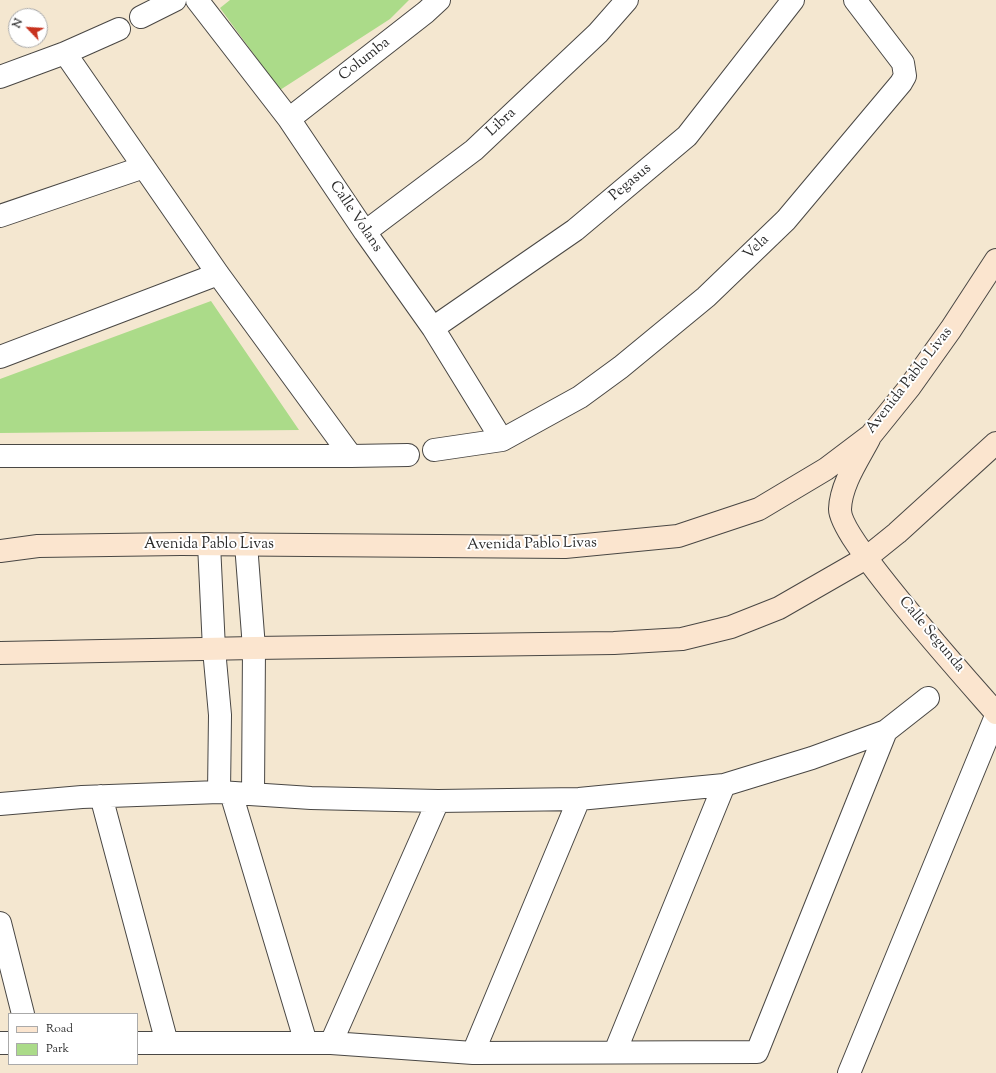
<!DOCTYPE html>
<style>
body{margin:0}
#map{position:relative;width:996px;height:1073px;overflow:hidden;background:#f4e7d0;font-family:"Sorts Mill Goudy",serif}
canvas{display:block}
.legend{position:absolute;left:8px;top:1013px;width:130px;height:52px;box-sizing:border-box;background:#fff;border:1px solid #aaa;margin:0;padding:5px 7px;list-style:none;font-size:12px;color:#2b2b2b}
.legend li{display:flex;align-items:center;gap:8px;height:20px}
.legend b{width:20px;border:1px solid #aaa}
.north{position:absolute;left:8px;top:8px;width:40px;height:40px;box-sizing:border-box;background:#fff;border:1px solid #aaa;border-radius:50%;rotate:295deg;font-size:11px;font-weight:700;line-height:16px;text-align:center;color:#2b2b2b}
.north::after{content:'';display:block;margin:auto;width:14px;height:18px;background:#c8321e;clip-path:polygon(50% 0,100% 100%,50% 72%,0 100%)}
</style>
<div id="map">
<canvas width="996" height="1073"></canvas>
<ul class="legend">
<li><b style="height:5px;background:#fbe5cf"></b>Road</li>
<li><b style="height:11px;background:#abdb89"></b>Park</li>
</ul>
<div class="north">N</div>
</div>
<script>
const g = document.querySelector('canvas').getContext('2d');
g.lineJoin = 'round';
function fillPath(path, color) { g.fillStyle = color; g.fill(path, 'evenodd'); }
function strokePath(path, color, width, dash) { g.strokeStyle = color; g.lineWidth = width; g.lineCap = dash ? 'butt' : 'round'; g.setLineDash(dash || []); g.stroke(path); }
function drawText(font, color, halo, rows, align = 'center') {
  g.font = font + ' "Sorts Mill Goudy",serif'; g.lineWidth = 4; g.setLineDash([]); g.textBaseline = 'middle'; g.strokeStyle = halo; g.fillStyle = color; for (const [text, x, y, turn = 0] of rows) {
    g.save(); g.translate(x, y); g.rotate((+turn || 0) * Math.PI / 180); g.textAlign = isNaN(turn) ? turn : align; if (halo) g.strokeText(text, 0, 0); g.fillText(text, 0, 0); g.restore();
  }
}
fillPath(new Path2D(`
 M230,0h179l-19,19 -110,71 -60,-82z
 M211,301l88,129 -299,3v-54z`), '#abdb89');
const street = new Path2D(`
 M197,0l92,119 76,113 68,96 69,112
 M141,17l34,-17
 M0,77l65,-24 54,-24
 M289,119l137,-107 13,-12
 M0,216l144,-49
 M365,232l109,-82 124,-117 29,-33
 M433,328l142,-98 112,-94 106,-136
 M0,357l218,-83
 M434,450l68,-10 78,-43 41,-30 85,-70 80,-77 115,-137 4,-7 -2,-13 -48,-63
 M0,456h351l-133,-182 -153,-221
 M351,456l57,-1
 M209,544l5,105 6,66 -1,77
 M246,544l8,104 -1,146
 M231,793l75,250
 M101,796l66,247
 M0,804l82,-7 137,-5 92,6 127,3 141,-2 145,-14 88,-27 74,-27 42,-33
 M0,923l23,91
 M0,1043h9
 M137,1043h194l142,10 284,-1 129,-321
 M331,1043l107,-242
 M615,1052l109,-267
 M473,1053l106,-254
 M849,1073l147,-357`);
const secondary = new Path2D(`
 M869,439c-11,21 -28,45 -29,70 -1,29 130,174 156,204
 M0,551l38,-5 143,-2 384,3 113,-11 81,-27 67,-40 45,-34 38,-47 42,-59 45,-69
 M0,653l254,-5 360,-5 68,-4 49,-12 48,-19 87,-50 31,-25 99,-90`);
strokePath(street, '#494744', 24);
strokePath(secondary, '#494744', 24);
strokePath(street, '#fff', 22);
strokePath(secondary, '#fbe5cf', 22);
drawText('15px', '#2b2b2b', '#fff', [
 ["Columba",365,60,-38],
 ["Libra",502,123,-43],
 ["Pegasus",631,183,-40],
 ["Calle Volans",355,217,56],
 ["Vela",757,248,-44],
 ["Avenida Pablo Livas",910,381,-52],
 ["Avenida Pablo Livas",209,545],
 ["Avenida Pablo Livas",532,545,-1],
 ["Calle Segunda",931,635,50]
]);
</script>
